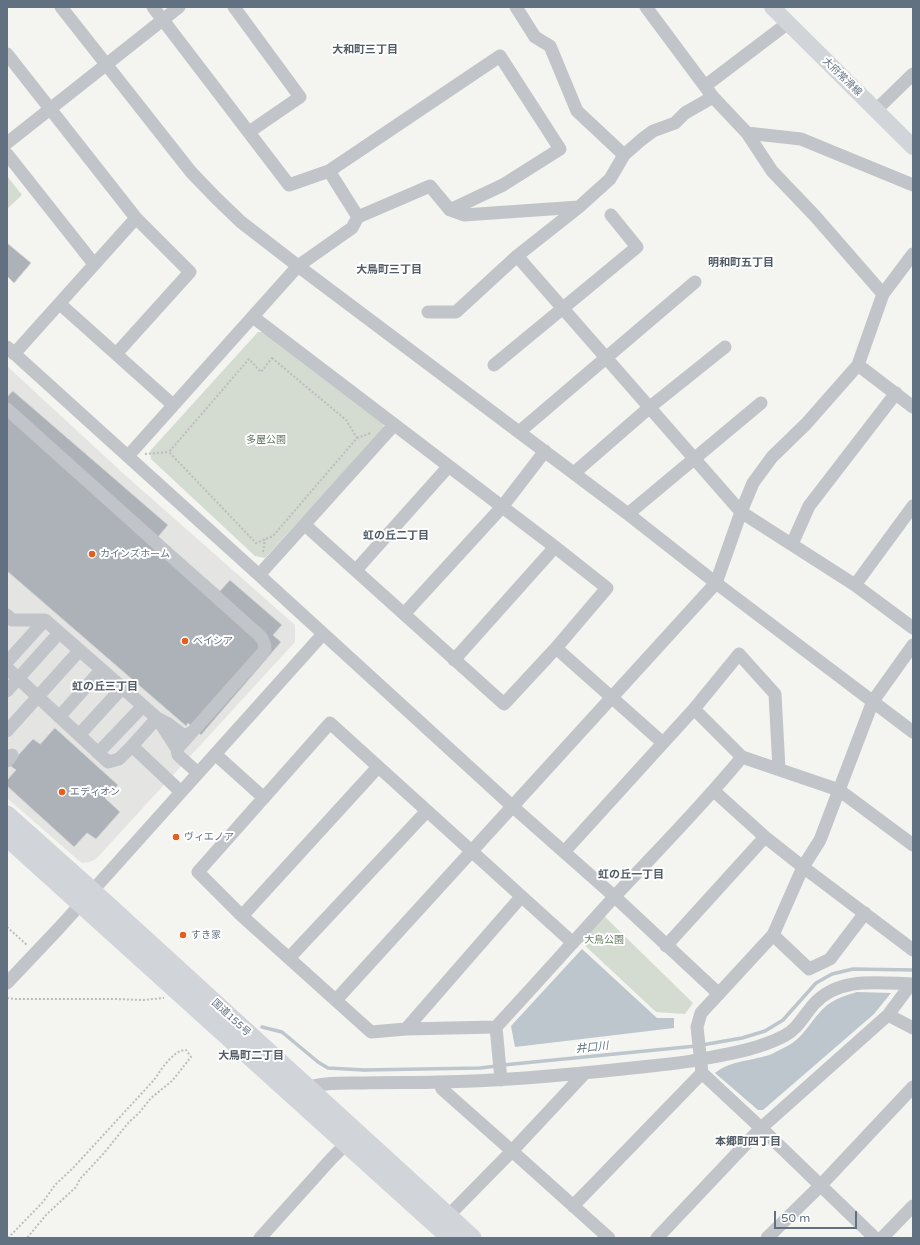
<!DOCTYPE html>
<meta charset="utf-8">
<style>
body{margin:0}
#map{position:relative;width:920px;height:1245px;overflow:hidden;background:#f4f4f0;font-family:"Varela Round",sans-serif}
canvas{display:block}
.frame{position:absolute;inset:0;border:8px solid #627181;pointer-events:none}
.scale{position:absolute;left:774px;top:1211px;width:83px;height:18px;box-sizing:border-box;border:2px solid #627181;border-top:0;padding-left:5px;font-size:12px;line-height:14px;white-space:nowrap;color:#627181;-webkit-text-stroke:3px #fff;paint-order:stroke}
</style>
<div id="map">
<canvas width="920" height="1245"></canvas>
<div class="frame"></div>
<div class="scale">50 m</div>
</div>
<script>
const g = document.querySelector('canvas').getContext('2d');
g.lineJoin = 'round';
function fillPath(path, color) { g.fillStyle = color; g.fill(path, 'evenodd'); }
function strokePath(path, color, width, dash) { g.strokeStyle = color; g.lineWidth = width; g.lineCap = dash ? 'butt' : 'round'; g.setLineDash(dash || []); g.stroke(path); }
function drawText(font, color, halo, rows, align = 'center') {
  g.font = font + ' "Varela Round","Noto Sans JP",sans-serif'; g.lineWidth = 4; g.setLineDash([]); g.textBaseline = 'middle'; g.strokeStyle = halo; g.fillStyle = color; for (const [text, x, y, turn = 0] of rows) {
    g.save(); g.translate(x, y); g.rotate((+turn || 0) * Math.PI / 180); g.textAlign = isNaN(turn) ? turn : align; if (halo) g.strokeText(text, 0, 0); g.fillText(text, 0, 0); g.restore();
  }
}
fillPath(new Path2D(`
 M7,366l118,109 170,150v17l-199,217 -6,3 -8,1 -4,-3 -71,-62z`), '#e4e5e3');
fillPath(new Path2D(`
 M7,176l15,19 -15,14z
 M258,332h5l120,90 1,6 -119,130 -10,-2 -104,-97 -1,-8z
 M603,915l90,88 -8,11 -29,-2 -77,-72z`), '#d4dbd1');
fillPath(new Path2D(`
 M582,949l75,69h17v10l-159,19 -4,-21z
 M857,992l34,1 -17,21 -111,96h-5l-43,-37c16,-13 38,-12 57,-19 6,-3 13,-7 19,-10 15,-10 22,-27 35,-38 9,-7 20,-11 31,-14z`), '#bcc6cc');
strokePath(new Path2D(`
 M262,1027l20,5 36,30 10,6 36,2 116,-2 17,-2
 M702,1045l40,-7 23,-7 18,-11 33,-37 16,-9 21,-5 60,1
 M503,1065l193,-19`), '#bcc6cc', 3.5);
const building = new Path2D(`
 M7,243l24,20 -17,20 -7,-7z
 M13,391l155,134 -10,12 62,54 10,-11 52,45 -9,10 8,7 -80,93 -13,-12 -2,3 -179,-155v-174z
 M55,728l63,57 -13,13 15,14 -24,27 -9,-6 -13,14 -67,-61v-6l9,-10 -7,-5 24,-26 7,5z`);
fillPath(building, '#acb2b8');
strokePath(building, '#d5d5d3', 1);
strokePath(new Path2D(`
 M272,358l74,62 11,18 -84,98 -17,7 -87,-91 80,-93 12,13z
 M357,438l14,-5
 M145,454l24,-2
 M263,552l2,-13
 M7,927l20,18
 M7,998l7,1h101l28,1 21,-2
 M8,1238l35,-36 12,-17 18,-17 81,-88c6,-9 20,-31 32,-30l5,7 -19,24 -21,17 -12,15 -10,9 -25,31 -24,26 -4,8 -30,28 -19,23`), '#bbbdbf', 2, [2, 2]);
strokePath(new Path2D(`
 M61,7l130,165 25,26 25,24 57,44 330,248 88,69 197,149
 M153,7l136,178 40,-14
 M234,7l66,90 -51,35
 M516,7l19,30 15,9 27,65 47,44
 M646,7l67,90 34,36 25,38 43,45 68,78
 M7,54l129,164 54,54 -74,82
 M705,86l83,-63
 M876,110l37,-36
 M747,133l54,6 112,46
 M7,143l172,-136
 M7,154l87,110
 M358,217l-29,-46 171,-115 60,93 -57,36 -53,25
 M517,256l224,256 114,73 58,43
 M60,304l113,101
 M428,312h28l61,-56 62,-49 31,-28 14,-24 17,-15 12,-9 22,-8 10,-10 28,-16
 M253,317l302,230 52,41 -51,60 -52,56 -199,-179
 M7,347l252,228 253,231 103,91 104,97
 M14,354l122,-136
 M494,365l143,-118 -26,-32
 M858,365l55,42
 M7,409l244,219c8,7 14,10 14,22l-88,99
 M519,432l176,-150
 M128,456l170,-190 54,-38 6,-11 72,-31 20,24 14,5 115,-8
 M574,473l76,-66 75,-60
 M628,514l133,-111
 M792,544l17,-38 87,-113
 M356,570l93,-104
 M259,575l135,-150
 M855,585l58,-79
 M404,614l98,-107 43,-56
 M7,615l5,5h33l112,98 10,5 17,13 8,-4
 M556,648l107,95
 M454,660l101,-113
 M7,662l38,-42
 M7,668l101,94 11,-3 13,-13 25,-28
 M7,691l52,-58
 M694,709l48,48 97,33 74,55
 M59,717l42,-47
 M159,721l18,28 1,6 20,18
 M7,731l72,-80
 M79,735l43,-47
 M132,746l49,46
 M98,753l45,-47
 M215,754l49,44
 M7,761l5,-6
 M714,791l51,46 38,30 110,83
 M564,852l130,-143 45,-55 36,40 4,75
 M242,916l136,-149
 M773,935l36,34 21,-10 35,-46
 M573,943l-243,-220 -132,149 44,44 129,116 35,-3 90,-2c40,-43 79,-87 119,-131 43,-46 87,-90 127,-139
 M666,946l99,-109
 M289,958l137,-146
 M7,983l53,-56 263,-293
 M336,1000l380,-417 25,-71 12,-29 19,-26 34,-33 52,-59 25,-71 30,-40
 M888,1015l25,13
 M496,1027l5,53
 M406,1029l115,-132
 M439,1082l3,7 70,62 97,87
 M306,1088c19,-6 37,-5 57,-5 25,-1 51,0 76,-1 65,-1 129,-7 193,-14 23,-3 47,-4 70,-9 27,-5 57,-10 82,-23 14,-7 20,-21 30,-32 25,-28 65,-21 99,-20
 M573,1206l129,-133
 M448,1216l64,-65 72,-77
 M260,1238l72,-80 15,-15
 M657,1238l104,-110 127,-113 23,-31
 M767,1238l53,-52 93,-99
 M875,1238l-114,-110 -59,-55 -5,-46 4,-14 72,-78 30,-68 17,-27 53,-139 40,-56
 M882,1238l31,-32`), '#c1c4c8', 13);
strokePath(new Path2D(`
 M772,7l141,140`), '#d1d5da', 16);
strokePath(new Path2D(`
 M7,815l84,75 381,348
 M7,837l444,401`), '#d1d5da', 19);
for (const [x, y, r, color] of [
 [92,554,4,"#e65e1e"],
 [185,641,4,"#e65e1e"],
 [62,792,4,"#e65e1e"],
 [176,837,4,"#e65e1e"],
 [183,935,4,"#e65e1e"]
]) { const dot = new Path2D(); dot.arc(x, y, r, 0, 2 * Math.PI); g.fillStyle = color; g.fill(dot); strokePath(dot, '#fff', 1.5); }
drawText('10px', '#627181', '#fff', [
 ["大府常滑線",842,77,44],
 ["国道155号",231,1018,43]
]);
drawText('10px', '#647961', '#fff', [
 ["多屋公園",266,440],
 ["大鳥公園",604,940]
]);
drawText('10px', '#627181', '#fff', [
 ["カインズホーム",100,554],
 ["ベイシア",193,641],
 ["エディオン",70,792],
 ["ヴィエノア",184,837],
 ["すき家",191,935]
], 'left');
drawText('bold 11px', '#505b66', '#fff', [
 ["大和町三丁目",365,50],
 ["明和町五丁目",741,263],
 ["大鳥町三丁目",389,270],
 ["虹の丘二丁目",396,536],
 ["虹の丘三丁目",105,687],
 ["虹の丘一丁目",631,875],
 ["大鳥町二丁目",251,1056],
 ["本郷町四丁目",748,1142]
]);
drawText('italic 11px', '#637a86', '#fff', [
 ["井口川",592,1048,-6]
]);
</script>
